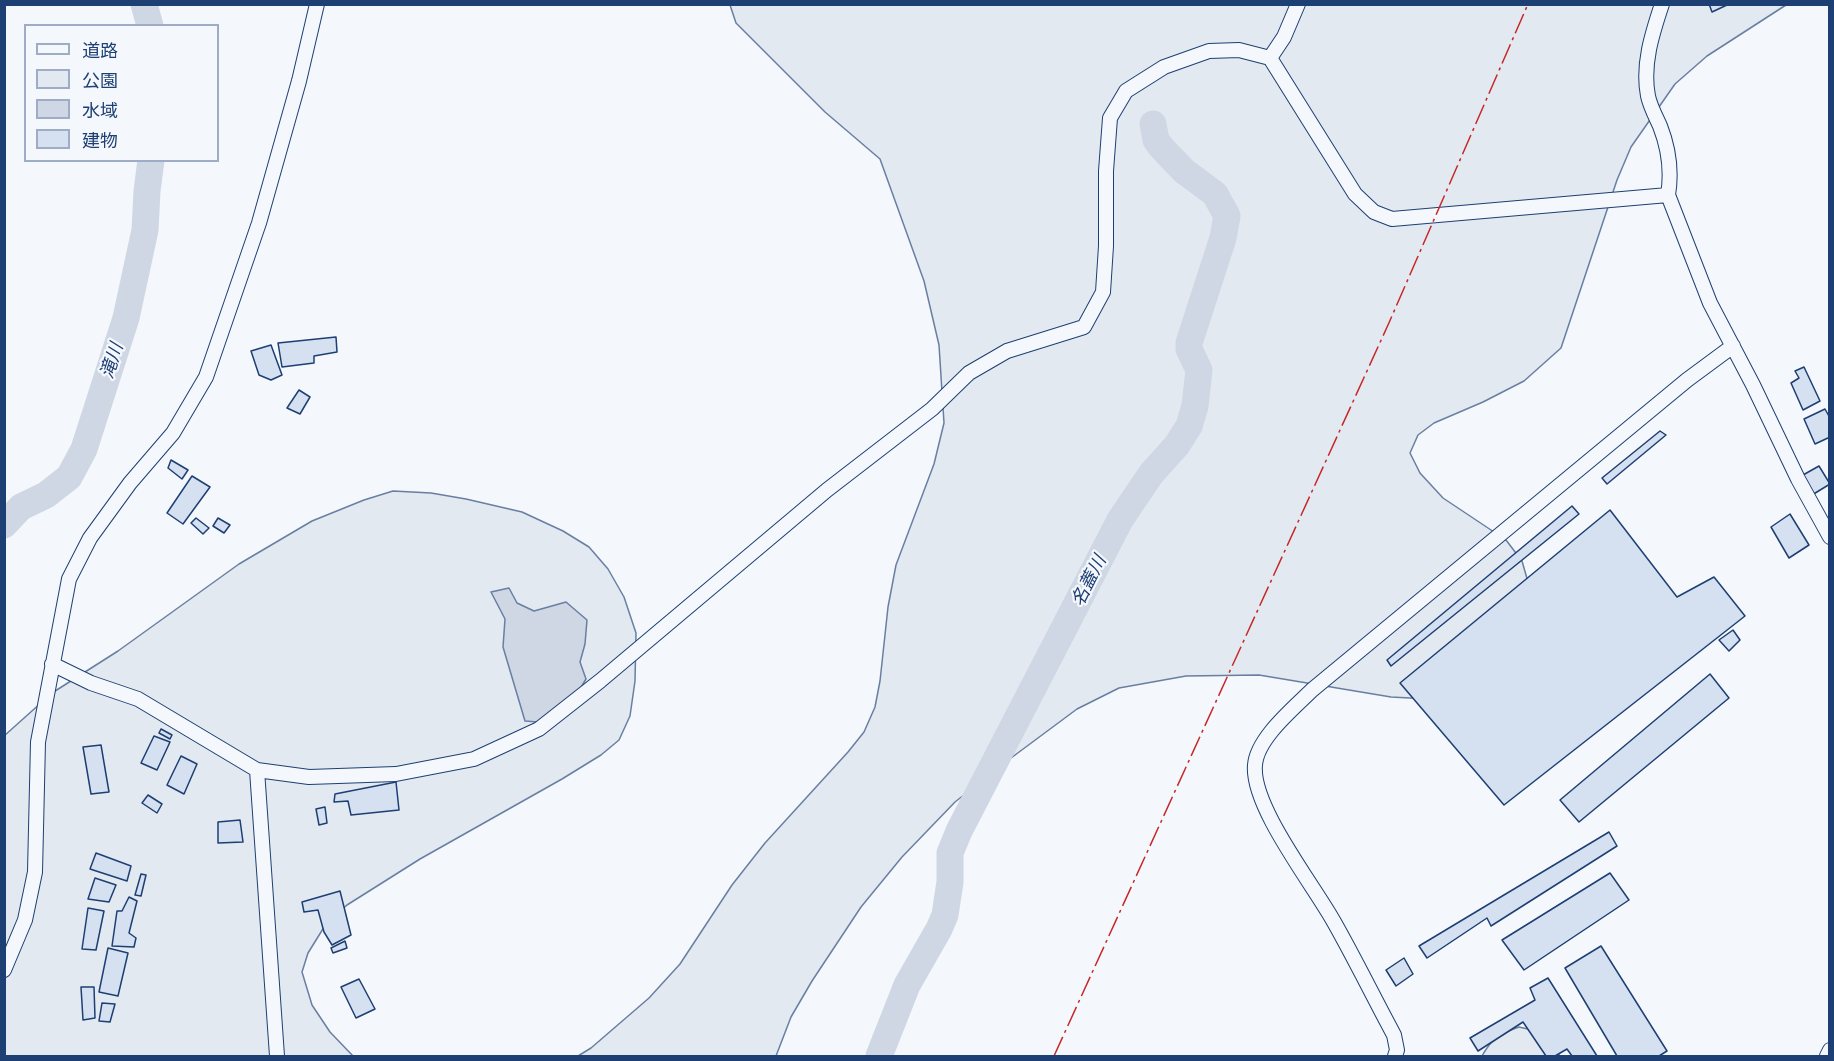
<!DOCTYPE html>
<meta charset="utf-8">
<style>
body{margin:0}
#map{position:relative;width:1834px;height:1061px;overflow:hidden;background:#f4f7fb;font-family:"Public Sans","Noto Sans JP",sans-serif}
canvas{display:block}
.frame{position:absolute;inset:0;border:6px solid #1d3f73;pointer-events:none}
.legend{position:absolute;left:24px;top:24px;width:195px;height:138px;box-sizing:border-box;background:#f4f7fb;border:2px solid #9eadc5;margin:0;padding:8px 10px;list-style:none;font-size:18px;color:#1d3f73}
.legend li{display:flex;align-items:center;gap:12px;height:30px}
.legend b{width:30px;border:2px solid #9eadc5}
</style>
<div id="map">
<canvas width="1834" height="1061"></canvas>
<div class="frame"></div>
<ul class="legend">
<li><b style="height:8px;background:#f4f7fb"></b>道路</li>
<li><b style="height:16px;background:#e3e9f0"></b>公園</li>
<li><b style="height:16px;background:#cfd7e4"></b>水域</li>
<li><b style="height:16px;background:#d5e0f0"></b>建物</li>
</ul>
</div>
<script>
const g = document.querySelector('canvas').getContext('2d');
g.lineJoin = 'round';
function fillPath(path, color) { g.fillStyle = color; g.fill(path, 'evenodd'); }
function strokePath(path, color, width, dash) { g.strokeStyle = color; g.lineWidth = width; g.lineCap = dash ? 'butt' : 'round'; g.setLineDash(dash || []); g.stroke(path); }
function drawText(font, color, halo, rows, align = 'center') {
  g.font = font + ' "Public Sans","Noto Sans JP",sans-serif'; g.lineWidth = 4.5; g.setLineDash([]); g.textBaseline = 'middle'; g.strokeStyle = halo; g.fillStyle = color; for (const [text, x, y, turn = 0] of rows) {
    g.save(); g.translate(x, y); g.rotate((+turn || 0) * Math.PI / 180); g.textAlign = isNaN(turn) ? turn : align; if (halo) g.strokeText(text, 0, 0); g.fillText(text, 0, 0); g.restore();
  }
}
const green = new Path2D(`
 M730,5h1056l-79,51 -32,28 -44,63 -14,33 -56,168 -37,33 -41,21 -49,21 -16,12 -8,18 10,20 23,25 63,42 16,21 12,42 -87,97 -56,-3 -132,-22 -73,1 -67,12 -42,21 -70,52 -52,41 -53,55 -41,50 -49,74 -21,36 -15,39h-198l13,-8 58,-50 31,-34 52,-79 33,-42 83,-91 16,-20 11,-25 5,-26 8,-74 8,-42 38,-101 10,-41 -5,-78 -15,-64 -44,-122 -55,-47 -89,-89z
 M393,491l38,2 35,6 56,13 41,19 26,16 19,22 16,28 12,36 -1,48 -5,35 -11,24 -18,15 -39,24 -142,80 -73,46 -21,19 -18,29 -6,19 10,33 18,27 23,24h-348l-1,-320 48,-43 66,-42 121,-87 73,-43 52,-21z
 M1519,1027l22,5 19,24h-78c10,-18 17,-22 37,-29z`);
fillPath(green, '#e3e9f0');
strokePath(green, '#687fa3', 1.5);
const water = new Path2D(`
 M509,588l8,15 17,8 32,-9 21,18 -2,24 -5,18 6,17 -6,10 -42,33 -13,-1 -22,-74 2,-28 -14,-27z`);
fillPath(water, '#cfd7e4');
strokePath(water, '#687fa3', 1.5);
strokePath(new Path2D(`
 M144,4l6,22
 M4,525l17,-18 25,-12 23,-18 15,-28 42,-131 19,-88 2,-39 4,-31
 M879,1056l28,-71 32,-56 6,-14 5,-33v-29l9,-22 161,-311 31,-46 26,-29 12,-19 6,-20 4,-36 -10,-21v-6l34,-105 4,-22 -12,-22 -31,-23 -23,-24 -5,-7 -3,-16`), '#cfd7e4', 27);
const building = new Path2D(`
 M1709,4h18v1l-15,7z
 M336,337l1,15 -23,4v7l-32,4 -4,-24z
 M271,345l11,30 -11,5 -12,-5 -8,-24z
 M1804,367l16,34 -17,9 -12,-27 8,-5 -4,-7z
 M299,390l11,7 -10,17 -13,-6z
 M1825,409l5,9v19l-15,7 -11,-25z
 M1660,431l6,4 -59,49 -5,-6z
 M171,460l17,10 -6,9 -14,-11z
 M1819,466l11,18 -18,11 -9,-20z
 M192,476l18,11 -27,37 -16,-11z
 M1572,506l7,8 -188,152 -4,-6z
 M1610,510l67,87 37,-20 31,39 -241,189 -104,-122z
 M1790,514l19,31 -20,13 -18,-31z
 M196,518l13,10 -6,6 -12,-11z
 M218,518l12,7 -6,8 -11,-7z
 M1733,630l7,10 -11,11 -10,-11z
 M1710,674l19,24 -150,124 -19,-22z
 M161,729l11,6 -2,4 -11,-6z
 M154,736l16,6 -13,28 -16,-7z
 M101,745l8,47 -18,2 -8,-47z
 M181,756l16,8 -13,30 -17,-9z
 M396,782l3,28 -48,5 -3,-14 -14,1 1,-8z
 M148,795l14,9 -5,9 -15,-10z
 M325,807l2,16 -8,2 -3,-16z
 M240,820l3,22 -25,1v-21z
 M1609,832l8,14 -126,80 -4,-8 -60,40 -8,-12z
 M96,853l35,13 -4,15 -37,-12z
 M1610,873l19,27 -105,70 -22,-30z
 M141,874l5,1 -5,21 -6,-1z
 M95,878l21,7 -7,17 -21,-3z
 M340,891l11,44 -19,10 -8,-13 -6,-22 -14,2 -2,-10z
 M129,897l8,4 -8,32 7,5 -2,9 -22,-1 5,-35h5z
 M88,908l16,3 -8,39 -14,-1z
 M345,941l2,7 -14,5 -2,-5z
 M1601,946l66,105 -8,5h-42l-52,-88z
 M108,948l20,5 -10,43 -19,-4z
 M1404,958l9,16 -17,12 -10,-16z
 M1548,978l49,78h-25l-5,-7 -12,7h-9l-23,-34 -45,29 -8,-13 65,-38 -5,-12z
 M359,979l16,30 -19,9 -15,-31z
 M81,987h13l1,31 -12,2z
 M102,1003l13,1 -5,18 -11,-1z`);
fillPath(building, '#d5e0f0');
strokePath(building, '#1d3f73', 1.5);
const street = new Path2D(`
 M1662,4c-10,30 -20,61 -14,92 2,10 8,21 12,30 9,23 12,45 8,69l42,108 43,82 45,94 32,58
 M1270,58l14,-21 14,-33
 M52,664l39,19 47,16 119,71 52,7 87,-3 78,-15 65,-30 61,-48 227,-191 105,-81 37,-36 38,-22 77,-24 19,-35 3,-46v-75l4,-53 16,-27 38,-24 45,-16 30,-1 31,8 85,136 19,18 18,7 276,-24
 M257,770l20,286
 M4,970l21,-50 10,-48 3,-130 31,-163 21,-41 40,-55 43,-50 33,-56 53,-154 40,-142 18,-77
 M1395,1056l2,-6 -3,-15c-20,-37 -39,-76 -60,-113 -21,-38 -83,-116 -79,-157 2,-27 39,-57 57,-75l375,-310 46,-34
 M1827,1056l3,-6`);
strokePath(street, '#1d3f73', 16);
strokePath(street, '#f4f7fb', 14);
strokePath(new Path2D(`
 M1054,1056l334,-731 140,-321`), '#c62828', 1.5, [21, 4.5, 3, 4.5]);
drawText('italic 18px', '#1d3f73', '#f4f7fb', [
 ["滝川",112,361,-72],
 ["名蓋川",1089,581,-63]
]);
</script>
